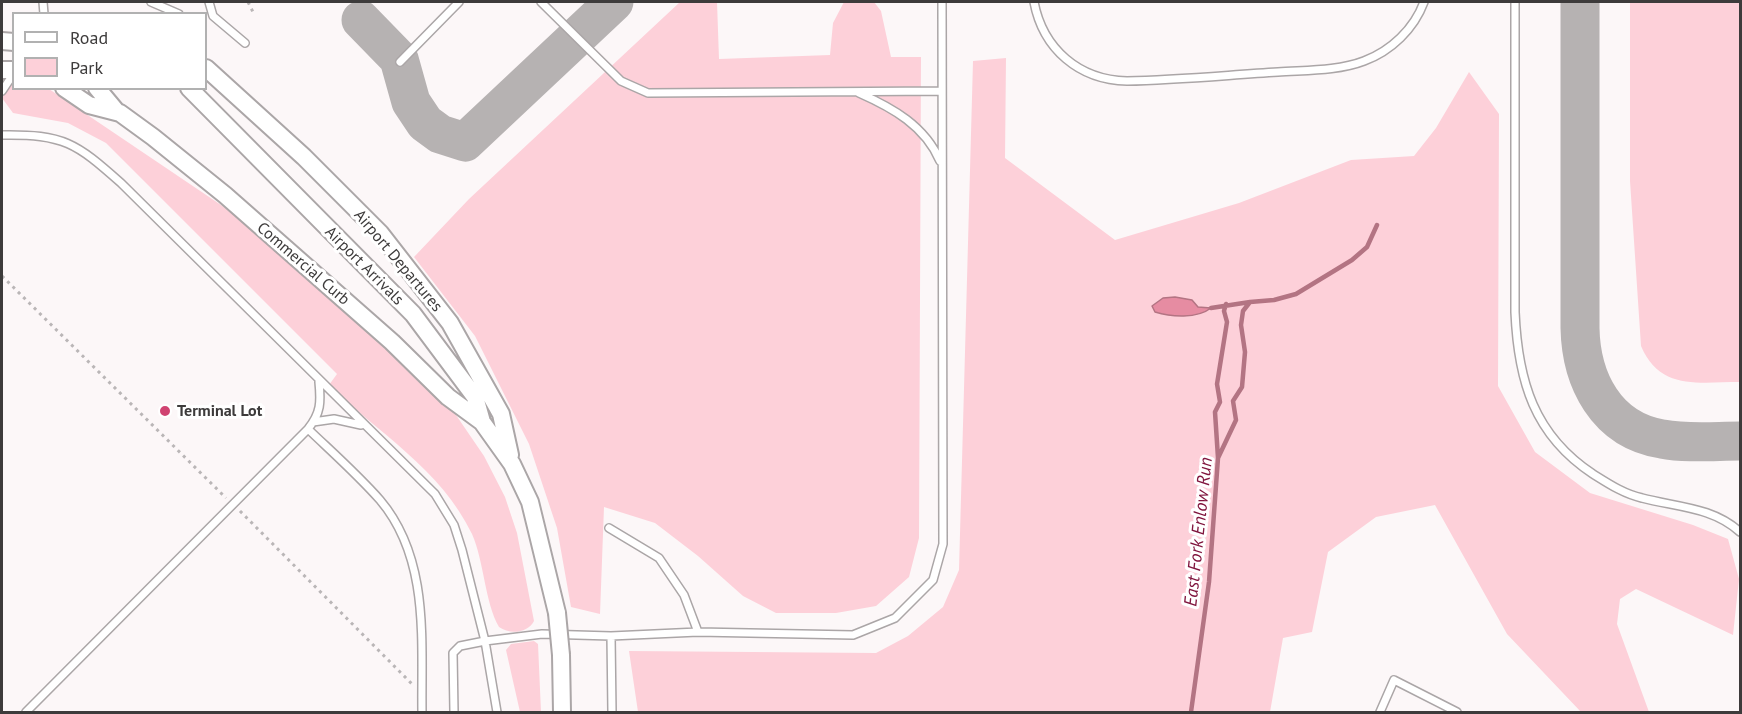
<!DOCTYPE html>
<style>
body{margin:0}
#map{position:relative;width:1742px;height:714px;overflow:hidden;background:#fcf7f8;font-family:"PT Sans",sans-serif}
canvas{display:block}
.frame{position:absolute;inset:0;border:3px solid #3d3b3b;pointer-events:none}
.legend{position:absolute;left:12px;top:12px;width:195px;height:78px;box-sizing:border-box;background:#fff;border:2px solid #b1b1b1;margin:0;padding:8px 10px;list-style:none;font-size:18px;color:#3d3b3b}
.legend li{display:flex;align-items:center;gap:12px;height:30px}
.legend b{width:30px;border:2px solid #b1b1b1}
</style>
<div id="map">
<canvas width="1742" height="714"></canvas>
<div class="frame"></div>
<ul class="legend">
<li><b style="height:8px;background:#fff"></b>Road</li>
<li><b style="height:16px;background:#fdd0d9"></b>Park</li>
</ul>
</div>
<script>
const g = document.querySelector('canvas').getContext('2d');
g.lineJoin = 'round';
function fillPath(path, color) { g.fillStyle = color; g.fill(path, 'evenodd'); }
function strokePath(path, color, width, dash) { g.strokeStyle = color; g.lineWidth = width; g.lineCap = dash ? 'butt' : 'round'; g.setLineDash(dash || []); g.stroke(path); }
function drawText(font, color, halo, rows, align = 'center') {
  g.font = font + ' "PT Sans",sans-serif'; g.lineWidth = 6; g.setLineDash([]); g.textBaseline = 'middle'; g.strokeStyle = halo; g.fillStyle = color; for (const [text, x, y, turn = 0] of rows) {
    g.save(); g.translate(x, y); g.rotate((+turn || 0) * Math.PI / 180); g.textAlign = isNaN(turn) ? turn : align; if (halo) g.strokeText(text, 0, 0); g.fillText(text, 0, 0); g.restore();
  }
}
fillPath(new Path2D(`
 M680,2h37l2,57 111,-4 3,-32 11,-21h30l7,9 10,46h30l-2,481 -10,39 -33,29 -40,7h-60l-33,-17 -45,-40 -43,-33 -51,-16 -4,107 -29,-7 -14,-79 -28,-84 -54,-108 -61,-79 55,-58z
 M1630,2h110v380c-41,0 -80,9 -99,-36l-11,-165z
 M1006,58l-1,100 110,82 124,-37 112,-43 63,-4 22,-28 33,-56 30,42 -1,272 37,66 55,41 103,32 35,14 11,40 -6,56 -97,-46 -16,10 -3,25 32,88h-68l-74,-78 -72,-129 -59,12 -48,35 -16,80 -29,6 -13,74h-632l-9,-61 247,2 32,-17 35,-29 16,-37 14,-509z
 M13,79l1,9 35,1 172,116 47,36 175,155 41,60 21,41 12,36 17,88c-6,12 -24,14 -35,6 -14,-24 -15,-66 -27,-93 -31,-65 -94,-101 -143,-149l8,-11 -231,-231 -38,-20 -55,-10 -11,-15z
 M534,641l4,3 3,68h-21l-14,-62 5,-6z`), '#fdd0d9');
const water = new Path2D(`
 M1175,297l17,3 6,7 13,1c-14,11 -40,9 -56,4l-3,-6 11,-8z`);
fillPath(water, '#e68ca2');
strokePath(water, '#b37483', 1.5);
strokePath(new Path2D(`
 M1211,308l39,-6
 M1218,458l-3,-46 5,-10 -3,-18 10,-62 -3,-11 2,-7
 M1191,712l18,-130 9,-124 18,-38 -3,-19 9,-14 3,-35 -4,-27 2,-14 7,-9 24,-2 22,-6 56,-34 15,-13 10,-22`), '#b37483', 4.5);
strokePath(new Path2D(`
 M1580,2v326c1,52 26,102 82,111 26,5 53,2 78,2
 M361,20l38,39 12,43 14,21 15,11 25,8 149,-140`), '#b6b2b2', 39);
const service = new Path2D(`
 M43,2l1,12
 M151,2l28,12
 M209,2l4,14 32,27
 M541,2l80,79 27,12 294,-2
 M1034,2c9,47 45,78 93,79 50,-1 101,-6 151,-9 28,-2 60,-1 86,-11 27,-10 50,-32 60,-59
 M1515,2v310c3,69 19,123 78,162 16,10 31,20 49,24 34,9 71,9 98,34
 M400,62l59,-60
 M2,91l12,-18
 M859,93c34,15 66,33 81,68
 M2,135c62,-1 74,8 119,48l314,311 19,31 8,25 23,91 12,71
 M313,422l21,-3 27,6
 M308,429c24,23 50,46 72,71 50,59 41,141 42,212
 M609,528l50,30 25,37 14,37
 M611,636l1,76
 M26,712l282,-283c13,-16 13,-27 11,-47
 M454,712l-1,-59 7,-7 25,-5 57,-7 69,2 87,-4 155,3 42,-17 38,-38 10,-36 -1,-542
 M1380,712l14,-32 63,32`);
const tertiary = new Path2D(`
 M2,41l12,1
 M206,68l98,89 76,76 70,90 51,91 9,41
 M2,70h12
 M64,88l25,17 31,8 33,24 72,58 167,147 56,55 34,25
 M97,88l20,24
 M189,88l224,226 62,83 7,25 30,42 18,38 27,111
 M561,655l1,57`);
strokePath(service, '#aba6a7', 10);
strokePath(tertiary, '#aba6a7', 20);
strokePath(new Path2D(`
 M248,2l5,10
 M2,276l224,222
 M240,511l173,174`), '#bab6b7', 3, [3, 4.5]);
strokePath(service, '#fff', 7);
strokePath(tertiary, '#fff', 16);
const tertiaryBridge = new Path2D(`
 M557,613l4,42`);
strokePath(tertiaryBridge, '#aba6a7', 20, []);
strokePath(tertiaryBridge, '#fff', 16);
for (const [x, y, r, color] of [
 [165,411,6,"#d04371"]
]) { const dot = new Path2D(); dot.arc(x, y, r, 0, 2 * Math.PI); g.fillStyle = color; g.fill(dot); strokePath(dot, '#fff', 2); }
drawText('16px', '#3d3b3b', '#fff', [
 ["Airport Departures",398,261,50],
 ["Commercial Curb",303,264,41],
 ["Airport Arrivals",364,266,45]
]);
drawText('bold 16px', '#3d3b3b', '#fff', [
 ["Terminal Lot",177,411]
], 'left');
drawText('italic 18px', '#80153e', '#fff', [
 ["East Fork Enlow Run",1199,532,-84]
]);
</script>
